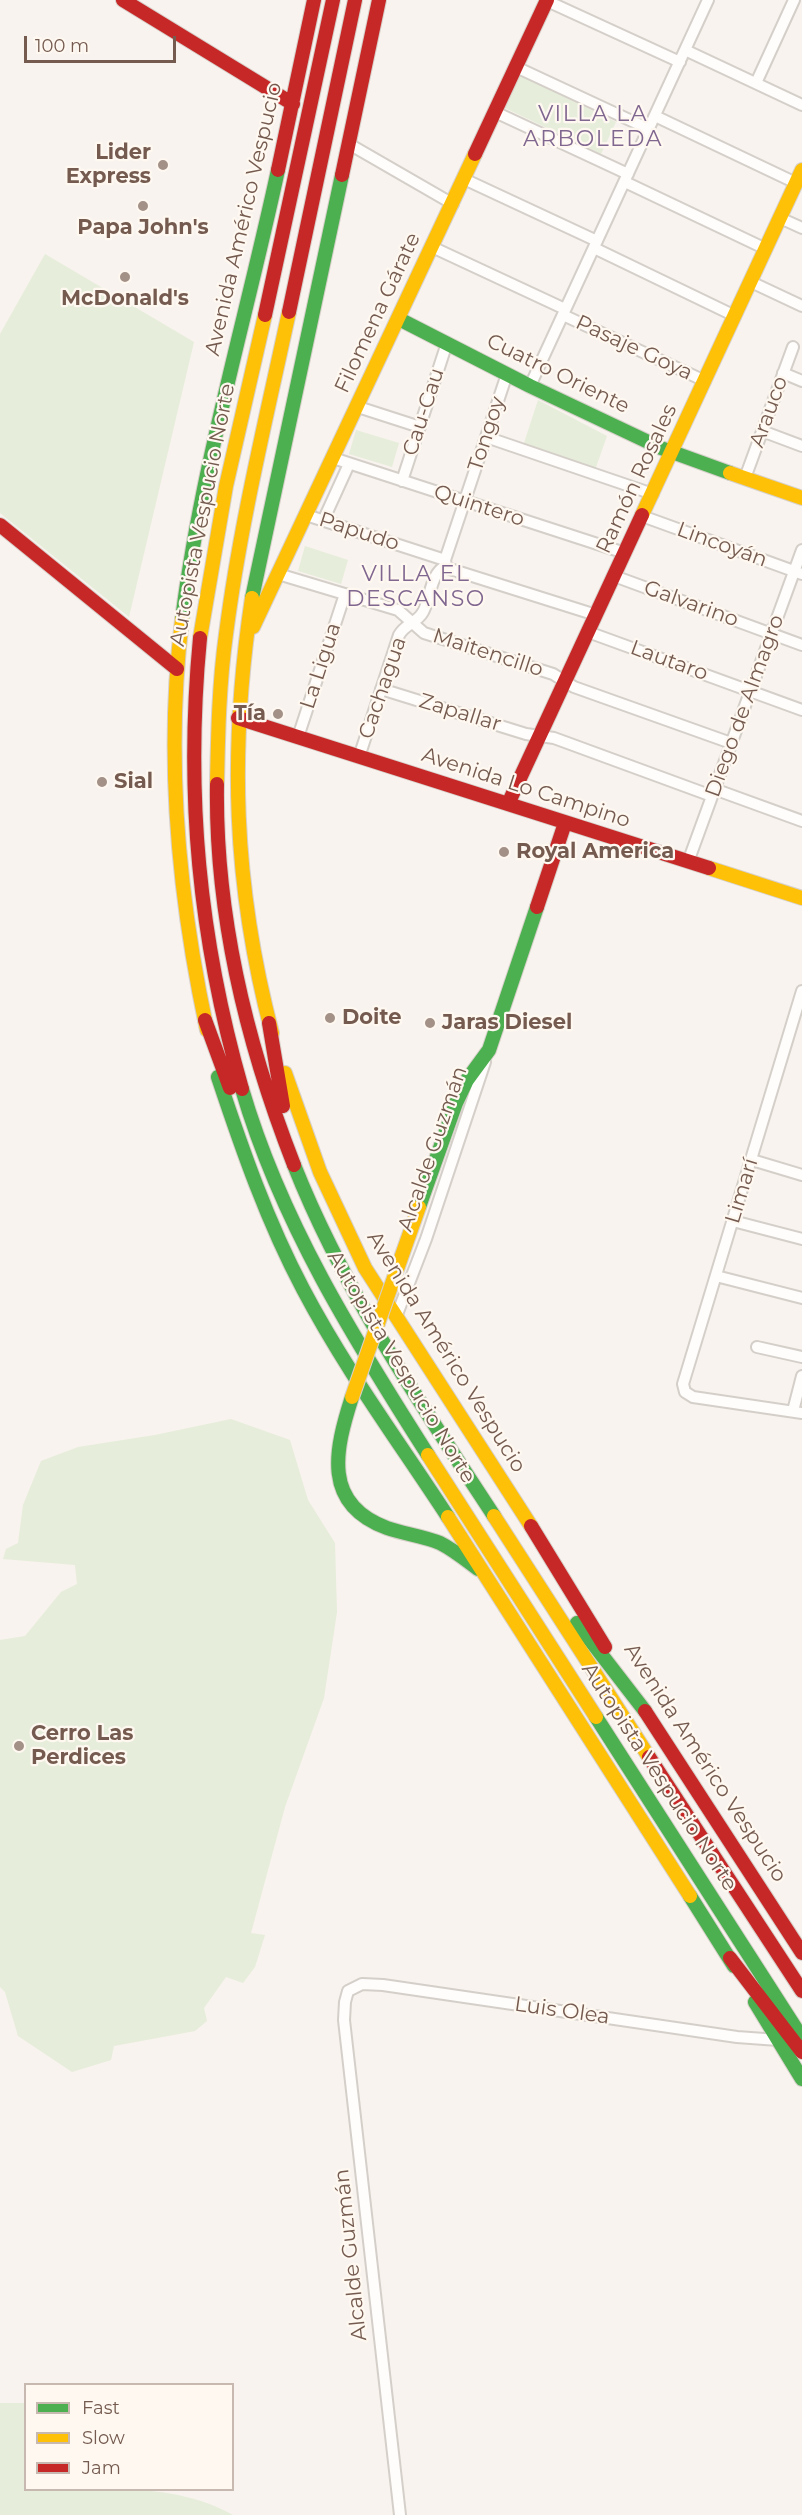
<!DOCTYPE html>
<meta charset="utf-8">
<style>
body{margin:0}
#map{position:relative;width:802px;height:2515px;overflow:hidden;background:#f8f3ee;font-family:Montserrat,sans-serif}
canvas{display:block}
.legend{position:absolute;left:24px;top:2383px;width:210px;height:108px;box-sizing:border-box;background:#fef8f1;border:2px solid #c7b9b0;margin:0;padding:8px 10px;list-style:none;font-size:18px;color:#755b4f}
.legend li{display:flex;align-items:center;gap:12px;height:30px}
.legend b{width:30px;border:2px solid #c7b9b0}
.scale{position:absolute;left:24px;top:36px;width:152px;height:27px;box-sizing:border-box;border:3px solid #755b4f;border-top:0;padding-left:8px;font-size:18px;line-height:21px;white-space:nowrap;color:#755b4f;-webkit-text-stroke:4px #fef8f1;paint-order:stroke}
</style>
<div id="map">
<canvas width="802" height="2515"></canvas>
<ul class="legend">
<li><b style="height:8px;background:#4caf50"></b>Fast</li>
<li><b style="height:8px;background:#ffc107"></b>Slow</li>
<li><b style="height:8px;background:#c62828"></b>Jam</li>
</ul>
<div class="scale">100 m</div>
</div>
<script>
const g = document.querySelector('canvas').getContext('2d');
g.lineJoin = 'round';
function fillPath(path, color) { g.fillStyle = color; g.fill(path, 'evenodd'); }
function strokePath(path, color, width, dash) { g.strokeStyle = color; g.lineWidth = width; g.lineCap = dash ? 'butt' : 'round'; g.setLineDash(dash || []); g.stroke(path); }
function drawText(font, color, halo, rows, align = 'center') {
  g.font = font + ' Montserrat,sans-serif'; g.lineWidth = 4.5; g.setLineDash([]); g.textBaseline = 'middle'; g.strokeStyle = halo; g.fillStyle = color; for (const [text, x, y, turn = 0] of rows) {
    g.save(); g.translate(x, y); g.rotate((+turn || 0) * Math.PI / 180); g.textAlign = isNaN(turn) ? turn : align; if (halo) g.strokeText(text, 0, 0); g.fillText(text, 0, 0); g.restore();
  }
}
fillPath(new Path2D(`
 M518,74l98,48 -15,32 -98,-47z
 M45,254l149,88 -65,275 -129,-104v-179z
 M538,400l69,36 -12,34 -72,-24z
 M356,430l43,13 -7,24 -43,-13z
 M305,546l43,14 -7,24 -43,-13z
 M231,1419l59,21 18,60 27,43 2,69 -13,86 -39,109 -34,126 14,2 -10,32 -12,16 -17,-6 -22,31 3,13 -12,10 -81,15 -3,14 -39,12 -54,-36 -13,-44 -5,-5v-347l25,-4 36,-44 16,-8 -2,-19 -72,-6 3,-10 12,-6 5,-38 18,-44 37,-14 77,-12z
 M0,2403h25l1,87c68,0 145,-10 207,25h-233z`), '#e6edda');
const street = new Path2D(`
 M547,1l133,61
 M685,50l117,55
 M516,67l133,62
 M756,83l38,-83
 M495,112l133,62
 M655,116l141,67
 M349,144l104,60
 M464,179l133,62
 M625,182l141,67
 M780,218l22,10
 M432,247l133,62
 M594,248l141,68
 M751,282l51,24
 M563,315l142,66
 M783,373l19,8
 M530,386l178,-386
 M358,407l62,20
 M762,431l40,15
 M486,437l167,57
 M333,458l292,95
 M745,478l48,-131
 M402,481l45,-138
 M306,515l139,45
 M642,516l160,58
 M323,521l26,-57
 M446,566l-1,-6 62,-186
 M446,566l4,3 146,46
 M278,574l120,36 26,23 129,41 21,13 157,56
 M614,576l188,69
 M588,632l214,78
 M381,689l145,45 28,4 158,58
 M298,737l47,-143
 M359,757l40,-122c6,-11 18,-12 24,-23 8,-14 7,-39 23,-46
 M714,789l88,32
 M688,862l114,-312
 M802,991l-119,393 2,8 8,5 109,16
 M752,1160l50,15
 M733,1221l69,18
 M716,1276l86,22
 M396,1317l30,-78 59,-177
 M757,1347l45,10
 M793,1411l9,-35
 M400,2515l-56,-495 1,-18 3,-11 14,-7 21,1 354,52 41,3`);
const fast = new Path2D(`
 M399,319l131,67 131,62 69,25
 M252,598l90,-423
 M182,620c19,-152 64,-301 96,-450
 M218,1077c24,72 49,144 85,212 42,80 96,153 145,228
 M242,1089c39,133 112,250 186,366
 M294,1165c50,126 126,238 200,351
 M419,1207l37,-104 11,-23 22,-30 48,-143
 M352,1397c-17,53 -30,107 35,131 17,6 36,8 53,15 14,7 26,17 38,26
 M577,1623l68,88
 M596,1717l206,321
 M690,1896l44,70
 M755,2002l47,77`);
const slow = new Path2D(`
 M730,473l72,25
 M642,515l160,-345
 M252,598c-23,152 -19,286 20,435
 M182,620c-17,138 -4,275 25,410
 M253,627l222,-473
 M200,638l26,-152 39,-171
 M217,784c1,-50 2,-100 9,-150 14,-109 40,-215 63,-322
 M709,868l93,30
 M285,1073l35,99 45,96 166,258
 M428,1455l168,262
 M494,1516l155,241
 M448,1517l242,379`);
const jam = new Path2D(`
 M123,0l170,104
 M475,154l72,-154
 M278,170l36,-170
 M342,175l37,-175
 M289,312l66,-312
 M265,315l68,-315
 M0,525l177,144
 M200,638c-15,156 -1,300 42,451
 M238,718l471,150
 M217,784c-2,129 30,261 77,381
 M508,804l134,-289
 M537,907l28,-84
 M205,1020l25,68
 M269,1023l14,83
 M531,1526l74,121
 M645,1711l157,242
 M649,1757l153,234
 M730,1958l72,94`);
strokePath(street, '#d5cfc9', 14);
strokePath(fast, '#d7d0ca', 16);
strokePath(slow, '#d7d0ca', 16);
strokePath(jam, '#d7d0ca', 16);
strokePath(street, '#fefdfc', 10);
strokePath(fast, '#4caf50', 14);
strokePath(slow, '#ffc107', 14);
strokePath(jam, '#c62828', 14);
const slowBridge = new Path2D(`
 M352,1397l67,-190`);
strokePath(slowBridge, '#d7d0ca', 16, []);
strokePath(slowBridge, '#ffc107', 14);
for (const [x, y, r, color] of [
 [163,165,6,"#a39087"],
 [143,206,6,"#a39087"],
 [125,277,6,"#a39087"],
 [278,714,6,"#a39087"],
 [102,782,6,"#a39087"],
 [504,852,6,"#a39087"],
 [330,1018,6,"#a39087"],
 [430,1023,6,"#a39087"],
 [19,1746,6,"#a39087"]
]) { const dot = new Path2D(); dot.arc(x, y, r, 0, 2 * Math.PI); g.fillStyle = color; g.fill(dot); strokePath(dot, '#fef8f1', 2); }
drawText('bold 21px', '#755b4f', '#fef8f1', [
 ["Lider",151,153,"right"],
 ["Express",151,177,"right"],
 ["Papa John's",143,228,"center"],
 ["McDonald's",125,299,"center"],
 ["Tía",266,714,"right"],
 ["Sial",114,782],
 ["Royal America",516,852],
 ["Doite",342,1018],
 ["Jaras Diesel",442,1023],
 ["Cerro Las",31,1734],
 ["Perdices",31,1758]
], 'left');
drawText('21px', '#755b4f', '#fef8f1', [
 ["Avenida Américo Vespucio",244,219,-77],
 ["Filomena Gárate",378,313,-65],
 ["Pasaje Goya",634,348,25],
 ["Cuatro Oriente",558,374,26],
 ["Cau-Cau",424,412,-72],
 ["Arauco",769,412,-70],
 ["Tongoy",487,434,-72],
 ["Ramón Rosales",637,479,-65],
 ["Quintero",479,506,18],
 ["Autopista Vespucio Norte",203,515,-79],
 ["Papudo",359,532,18],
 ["Lincoyán",722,545,20],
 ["Galvarino",691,604,20],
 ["Maitencillo",488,653,18],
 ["Lautaro",669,661,20],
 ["La Ligua",321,666,-72],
 ["Cachagua",383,688,-71],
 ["Diego de Almagro",745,706,-70],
 ["Zapallar",460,713,17],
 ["Avenida Lo Campino",526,788,18],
 ["Alcalde Guzmán",433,1149,-71],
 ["Limarí",742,1191,-73],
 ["Avenida Américo Vespucio",446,1352,58],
 ["Autopista Vespucio Norte",401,1367,59],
 ["Avenida Américo Vespucio",705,1763,57],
 ["Autopista Vespucio Norte",659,1777,57],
 ["Luis Olea",562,2011,8],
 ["Alcalde Guzmán",351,2255,-96]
]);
g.letterSpacing = '1.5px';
drawText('22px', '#806790', '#fef8f1', [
 ["VILLA LA",593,115],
 ["ARBOLEDA",593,140],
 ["VILLA EL",416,575],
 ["DESCANSO",416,600]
]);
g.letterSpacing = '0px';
</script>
